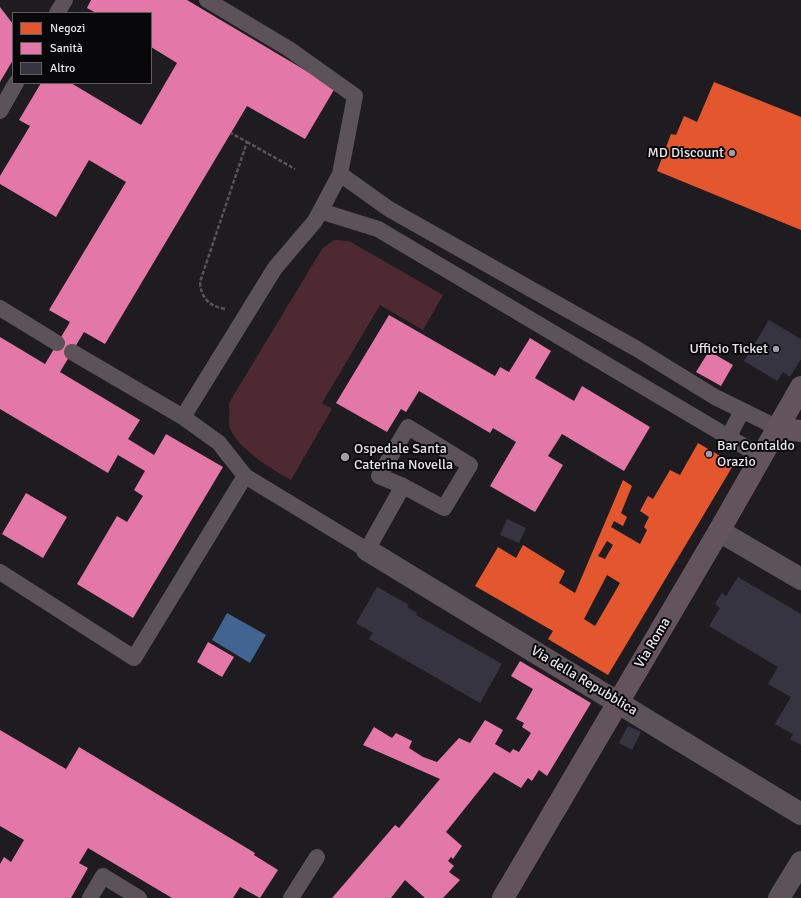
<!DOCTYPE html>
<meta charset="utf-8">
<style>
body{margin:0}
#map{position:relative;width:801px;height:898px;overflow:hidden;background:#1f1c21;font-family:Signika,sans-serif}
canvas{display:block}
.legend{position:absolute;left:12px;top:12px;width:140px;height:72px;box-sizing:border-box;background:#080709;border:1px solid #615f63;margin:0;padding:5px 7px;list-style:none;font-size:12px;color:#e7e4e9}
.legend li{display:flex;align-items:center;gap:8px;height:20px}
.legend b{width:20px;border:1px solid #615f63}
</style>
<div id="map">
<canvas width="801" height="898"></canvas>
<ul class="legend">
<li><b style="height:11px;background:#e4572e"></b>Negozi</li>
<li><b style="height:11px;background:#e377a8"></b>Sanità</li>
<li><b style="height:11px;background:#363440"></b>Altro</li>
</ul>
</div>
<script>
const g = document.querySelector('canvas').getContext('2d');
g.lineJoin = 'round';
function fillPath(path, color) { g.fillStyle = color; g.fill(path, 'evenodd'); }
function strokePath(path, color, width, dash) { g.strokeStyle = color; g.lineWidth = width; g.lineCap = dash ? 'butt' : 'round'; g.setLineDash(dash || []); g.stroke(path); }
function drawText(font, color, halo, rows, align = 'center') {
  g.font = font + ' Signika,sans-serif'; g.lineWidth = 4; g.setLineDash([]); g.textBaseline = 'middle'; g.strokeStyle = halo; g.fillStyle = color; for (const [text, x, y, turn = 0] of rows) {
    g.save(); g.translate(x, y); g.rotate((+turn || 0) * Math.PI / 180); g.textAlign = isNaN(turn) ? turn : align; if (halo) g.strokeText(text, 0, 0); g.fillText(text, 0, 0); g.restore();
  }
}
fillPath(new Path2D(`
 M334,240l15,1 94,54 -20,35 -43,-25 -58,98 10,6 -41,71c-18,-10 -54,-32 -61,-52 -2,-8 0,-18 -1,-25l93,-154z`), '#4e2931');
fillPath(new Path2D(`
 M227,613l39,22 -16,28 -38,-23z`), '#426490');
fillPath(new Path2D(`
 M714,82l87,35v113l-144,-59 14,-37 5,1 8,-19 13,6z
 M698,443l36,21 -126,211 -60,-36 5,-8 -78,-45 23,-39 18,11 7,-13 42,26 -6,12 16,10 48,-113 9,6 -11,27 6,4 -4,9 -9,-5 -3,6 29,17 7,-14 -3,-3 5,-10 -9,-6 8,-15 5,3 17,-29 10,5zM607,541l6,4 -8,14 -7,-3zM607,575l13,8 -25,43 -11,-7z`), '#e4572e');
fillPath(new Path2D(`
 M91,0h96l148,88 -30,51 -58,-33 -142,238 -21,-12 -24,40 80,48 -12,19 26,16 12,-21 57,33 -90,151 -56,-34 40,-68 10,6 16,-26 -9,-6 11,-19 -27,-16 -10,18 -108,-64v-72l45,27 25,-42 -21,-12 77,-128 -37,-22 -33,57 -56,-33v-8l30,-50 -11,-6 22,-37h30l70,42 36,-62 -26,-16v-34h-55l-9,-5z
 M0,7l13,17v36l-13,22z
 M389,315l106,61 5,-9 9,5 21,-34 21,13 -16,27 39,23 8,-15 68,41 -26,44 -62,-37 -14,22 15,9 -28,47 -45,-26 26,-44 -23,-14 -3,5 -71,-42 -13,21 -5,-3 -14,23 -51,-29z
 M709,351l24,14 -12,21 -25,-14z
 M26,493l41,24 -24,41 -41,-24z
 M208,642l26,15 -12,20 -25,-15z
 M520,661l71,42 -44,73 -8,-6 -7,11 -4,-3 -7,10 -27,-16 -48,60 16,14 -9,13 -2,-2 -3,4 6,5 -5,6 11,8 -17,18h-18l-20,-18 -14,18h-59l63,-73 4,3 41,-49 -77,-34 11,-18 18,11 4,-5 16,8 -3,7 14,9 14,5 22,-24 11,5 15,-23 18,10 -8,14 15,9 3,-4 6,3 12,-19 -9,-6 2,-4 -8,-4 17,-30 -22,-13z
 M0,730l66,39 13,-22 176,106 -1,2 24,15 -18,28 -20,-11 -7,11h-61l-84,-50 -9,15 9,5 -17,30h-71v-34l4,-7 7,5 13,-22 -24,-14z`), '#e377a8');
fillPath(new Path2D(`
 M769,320l32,19v20l-11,18 -7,-5 -6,9 -33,-20z
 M507,519l19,9 -7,15 -19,-8z
 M738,577l63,37v131l-11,-6 3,-5 -18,-10 16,-27 -23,-13 10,-17 -69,-41 11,-18 -5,-4 7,-11 4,3z
 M377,587l32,18 -2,2 10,6 -1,2 86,49 -22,39 -111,-64 4,-6 -17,-10z
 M628,726l13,6 -9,18 -13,-7z`), '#363440');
strokePath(new Path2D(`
 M247,142l48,27
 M225,309c-16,-3 -24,-11 -25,-27l47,-140 -16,-9`), '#5a5257', 2.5, [4, 2]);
strokePath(new Path2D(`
 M207,0l82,49 66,47 -15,78 -25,47 -40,47 -92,149 36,26 26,33 122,74 36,-64 41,22 26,-43 -62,-38 -29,49 24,10
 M57,13l8,-13
 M0,111l16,-28
 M340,174l49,35 248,140 78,48 63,31
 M320,211l58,18 384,228
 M0,308l57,35
 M72,352l111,65
 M729,436l13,-25
 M0,572l134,86 111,-182
 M90,898l13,-22 36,22
 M291,898l26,-41`), '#5c525a', 16);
strokePath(new Path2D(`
 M719,531l82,48
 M367,550l434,264
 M779,898l22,-36`), '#5c525a', 22);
strokePath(new Path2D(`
 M778,428l23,3
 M503,898l216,-367 82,-144`), '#62535d', 22);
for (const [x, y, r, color] of [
 [732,153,4,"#a19ea3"],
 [776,349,4,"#a19ea3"],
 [709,454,4,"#a19ea3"],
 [345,457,5,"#a19ea3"]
]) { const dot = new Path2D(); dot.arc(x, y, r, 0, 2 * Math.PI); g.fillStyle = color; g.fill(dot); strokePath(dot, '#080709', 1.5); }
drawText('14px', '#e7e4e9', '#080709', [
 ["MD Discount",724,153],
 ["Ufficio Ticket",768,349],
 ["Bar Contaldo",717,446,"left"],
 ["Orazio",717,462,"left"],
 ["Ospedale Santa",354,449,"left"],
 ["Caterina Novella",354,465,"left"]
], 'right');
drawText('14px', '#e7e4e9', '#080709', [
 ["Via Roma",653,643,-59],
 ["Via della Repubblica",584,681,31]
]);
</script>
